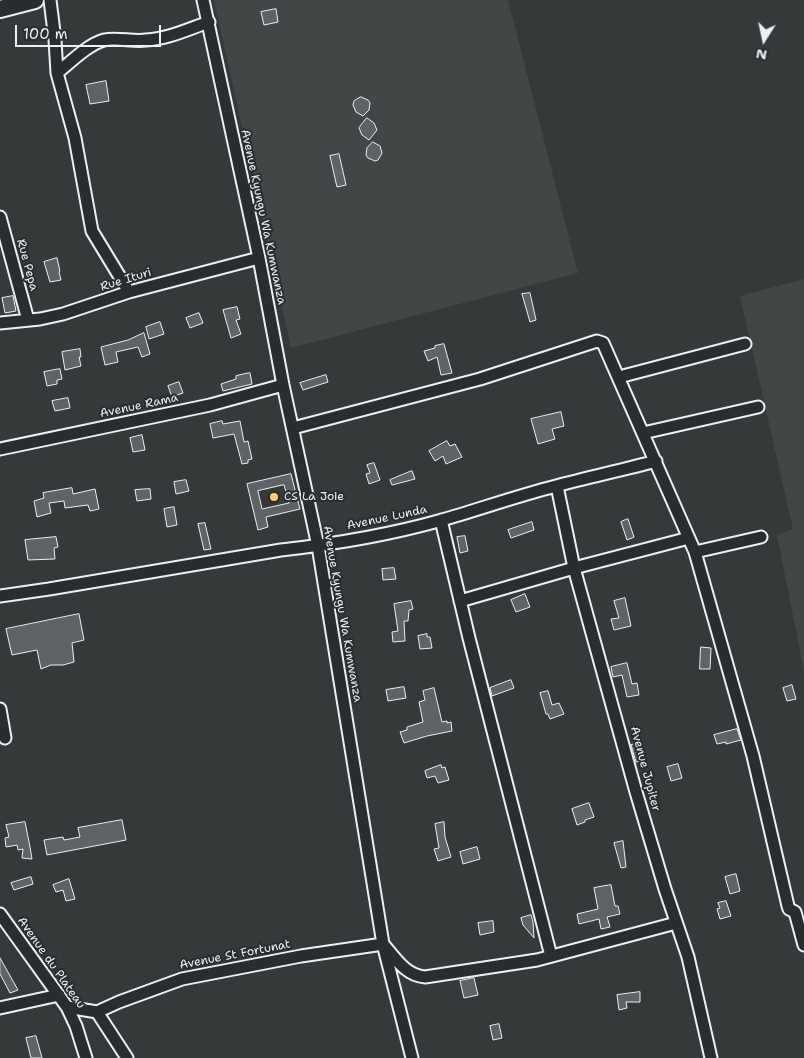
<!DOCTYPE html>
<style>
body{margin:0}
#map{position:relative;width:804px;height:1058px;overflow:hidden;background:#35393a;font-family:"Shantell Sans",sans-serif}
canvas{display:block}
.north{position:absolute;left:739px;top:15px;width:50px;height:50px;-webkit-text-stroke:4px #2a2d2e;paint-order:stroke;rotate:190deg;font-size:14px;font-weight:700;line-height:20px;text-align:center;color:#e8f1f8}
.north::after{content:'';display:block;margin:auto;width:18px;height:22px;background:#e8f1f8;clip-path:polygon(50% 0,100% 100%,50% 72%,0 100%)}
.scale{position:absolute;left:15px;top:25px;width:146px;height:22px;box-sizing:border-box;border:2px solid #e8f1f8;border-top:0;padding-left:6px;font-size:15px;line-height:18px;white-space:nowrap;color:#e8f1f8;-webkit-text-stroke:4px #2a2d2e;paint-order:stroke}
</style>
<div id="map">
<canvas width="804" height="1058"></canvas>
<div class="north">N</div>
<div class="scale">100 m</div>
</div>
<script>
const g = document.querySelector('canvas').getContext('2d');
g.lineJoin = 'round';
function fillPath(path, color) { g.fillStyle = color; g.fill(path, 'evenodd'); }
function strokePath(path, color, width, dash) { g.strokeStyle = color; g.lineWidth = width; g.lineCap = dash ? 'butt' : 'round'; g.setLineDash(dash || []); g.stroke(path); }
function drawText(font, color, halo, rows, align = 'center') {
  g.font = font + ' "Shantell Sans",sans-serif'; g.lineWidth = 4; g.setLineDash([]); g.textBaseline = 'middle'; g.strokeStyle = halo; g.fillStyle = color; for (const [text, x, y, turn = 0] of rows) {
    g.save(); g.translate(x, y); g.rotate((+turn || 0) * Math.PI / 180); g.textAlign = isNaN(turn) ? turn : align; if (halo) g.strokeText(text, 0, 0); g.fillText(text, 0, 0); g.restore();
  }
}
fillPath(new Path2D(`
 M214,0h294l70,273 -287,75z
 M804,279v391l-27,-135 16,-6 -53,-233z`), '#424647');
const building = new Path2D(`
 M276,9l2,13 -14,3 -3,-13z
 M106,81l3,20 -19,3 -4,-19z
 M361,97l7,3 2,3 -1,7 -6,6 -7,-4 -3,-7 1,-4z
 M367,118l7,5 3,7 -8,10 -7,-5 -3,-7z
 M373,142l7,4 2,7 -4,7 -3,1 -7,-3 -2,-3 1,-7z
 M339,154l7,31 -9,2 -7,-31z
 M57,258l3,13 -1,1 2,8 -11,2 -6,-20z
 M530,293l6,27 -6,2 -8,-28z
 M13,296l3,15 -11,2 -3,-15z
 M237,307l3,12 -4,1 5,14 -10,4 -8,-28z
 M199,313l4,10 -13,5 -4,-10z
 M160,322l4,12 -15,5 -3,-12z
 M144,333l6,21 -8,3 -4,-10 -22,5 2,10 -13,3 -4,-18 27,-7z
 M444,344l8,29 -11,2 -4,-18 -9,4 -4,-10 11,-3v-2z
 M80,349l1,8h-2l2,9 -16,4 -3,-18z
 M60,369l2,10 -5,1v4l-10,2 -3,-14z
 M250,373l2,11 -29,7 -2,-7 15,-5v-3z
 M326,375l2,7 -25,8 -3,-7z
 M179,382l4,11 -11,4 -4,-11z
 M68,398l2,10 -15,3 -3,-10z
 M561,412l3,14 -12,3 3,10 -17,5 -7,-25z
 M222,421l1,3 17,-3 4,21 4,-1 4,18 -4,1v3l-6,1 -8,-30 -21,4 -3,-14z
 M142,435l3,15 -12,2 -3,-14z
 M447,441l3,5 5,-2 7,13 -16,7 -3,-8 -8,5 -6,-10z
 M374,463l6,17 -11,4 -3,-10 4,-1 -3,-8z
 M412,471l3,8 -23,6 -2,-5z
 M291,474l9,35 -34,8 2,10 -10,3 -11,-46zM284,485l5,18 -27,6 -4,-18z
 M186,480l3,11 -13,3 -2,-12z
 M72,488l1,6 22,-5 4,20 -9,2 -2,-6 -23,3 -1,-7 -15,2 2,10 -14,4 -3,-16 10,-3 -1,-5z
 M150,489l1,10 -14,2 -2,-11z
 M174,507l3,18 -10,2 -3,-18z
 M628,519l6,18 -7,3 -6,-18z
 M532,522l2,8 -23,8 -3,-8z
 M205,523l6,26 -7,1 -6,-26z
 M465,536l3,15 -8,2 -3,-16z
 M56,537l2,10 -4,1 1,11 -27,1 -3,-20z
 M394,568l2,11 -13,1 -1,-11z
 M525,594l5,13 -14,5 -5,-12z
 M625,598l6,28 -17,4 -3,-11 8,-1 -5,-17z
 M411,601l2,8 -4,1 -1,11h-4l1,20 -12,1 -1,-10 6,-1 -4,-27z
 M79,614l5,26 -12,3 2,19 -11,3h-12l-10,4 -4,-19 -25,5 -6,-26z
 M427,634v3h3l2,11 -12,1 -2,-13z
 M701,647l10,1 -1,21h-10z
 M627,663l5,21 5,-1 2,12 -12,2 -5,-22 -9,2 -2,-10z
 M511,680l3,8 -22,8 -2,-8z
 M792,685l4,14 -9,2 -4,-13z
 M404,687l2,11 -18,3 -2,-11z
 M434,688l8,34 5,-1v2l4,-1 1,9 -25,5 -23,7 -4,-11 7,-2v-3l16,-5 -4,-20 6,-2 -2,-9z
 M548,691l4,14 7,-2 5,11 -14,5 -2,-5h-2l-6,-21z
 M737,729l4,11 -15,4v-2l-9,2 -3,-9z
 M640,743l5,17 -9,2 -5,-17z
 M678,764l4,14 -11,3 -4,-14z
 M441,765l1,3 3,-1 4,13 -11,3 -3,-7 -8,2 -2,-7z
 M589,803l5,14 -9,3v2l-8,3 -5,-16z
 M122,820l4,20 -79,15 -3,-15 19,-3 1,3 16,-3 -2,-9z
 M25,822l5,25 2,12 -10,-1 1,-9 -5,1 -1,-5 -11,2 -1,-9 4,-1 -3,-12z
 M444,822l1,15 6,20 -13,4 -4,-12 5,-1 -4,-24z
 M623,841l3,26 -5,1 -7,-25z
 M477,847l3,12 -17,5 -3,-12z
 M736,874l4,17 -10,3 -5,-17z
 M31,877l2,7 -19,6 -3,-7z
 M69,879l6,20 -9,2 -3,-11 -7,2 -3,-7z
 M611,885l4,21h3l2,8 -13,3 3,10 -9,2 -2,-10 -20,5 -2,-10 21,-5 -4,-21z
 M726,901l5,15 -11,3 -3,-10 3,-1 -2,-5z
 M531,915l2,7 1,16 -11,-13 -2,-7z
 M493,921l1,11 -14,3 -2,-12z
 M0,958l18,32 -8,3 -10,-19z
 M474,978l4,17 -14,3 -4,-17z
 M640,992v10h-14l1,6 -8,2 -2,-15z
 M499,1024l3,14 -9,2 -3,-14z
 M36,1036l6,22h-11l-5,-20z`);
fillPath(building, '#5f6365');
strokePath(building, '#e8f1f8', 1);
const street = new Path2D(`
 M50,0l5,40 2,33 18,65 17,93 37,61
 M203,0l56,258 24,127 35,161 65,398 29,114
 M57,73c14,-11 30,-28 47,-33 13,-3 29,2 42,0 22,-1 42,-11 63,-18
 M0,217l28,103
 M0,323l40,-4 23,-5 66,-22 130,-34
 M619,377l126,-33
 M293,428l187,-49 117,-38 6,2 92,209 58,204 35,150 1,3 6,3 9,33
 M643,433l115,-26
 M0,449l210,-44 73,-20
 M557,486l17,82 62,224 29,97 23,68 23,101
 M441,520l28,118 82,318
 M695,552l66,-15
 M0,596l49,-7 232,-39c54,-6 108,-15 161,-30 38,-11 75,-24 114,-34 33,-9 67,-16 100,-25
 M460,601l114,-33 115,-30
 M0,709l5,29
 M0,914l67,93 9,19 10,32
 M67,1007l30,5 22,-10 63,-23 119,-23 82,-12c12,14 23,32 42,33l112,-17 139,-37
 M0,1008l59,-13
 M97,1012l30,46`);
const secondary = new Path2D(`
 M0,9l35,-9`);
strokePath(street, '#e8f1f8', 15);
strokePath(secondary, '#e8f1f8', 20);
strokePath(street, '#2a2d2e', 11);
strokePath(secondary, '#2a2d2e', 16);
for (const [x, y, r, color] of [
 [274,497,5,"#ffd166"]
]) { const dot = new Path2D(); dot.arc(x, y, r, 0, 2 * Math.PI); g.fillStyle = color; g.fill(dot); strokePath(dot, '#2a2d2e', 2); }
drawText('12px', '#e8f1f8', '#2a2d2e', [
 ["Avenue Kyungu Wa Kumwanza",263,217,78],
 ["Rue Pepa",27,265,75],
 ["Rue Ituri",126,280,-17],
 ["Avenue Rama",139,406,-12],
 ["Avenue Lunda",387,518,-12],
 ["Avenue Kyungu Wa Kumwanza",342,614,80],
 ["Avenue Jupiter",645,769,75],
 ["Avenue St Fortunat",235,955,-11],
 ["Avenue du Plateau",51,963,55]
]);
drawText('12px', '#e8f1f8', '#2a2d2e', [
 ["CS La Joie",284,497]
], 'left');
</script>
